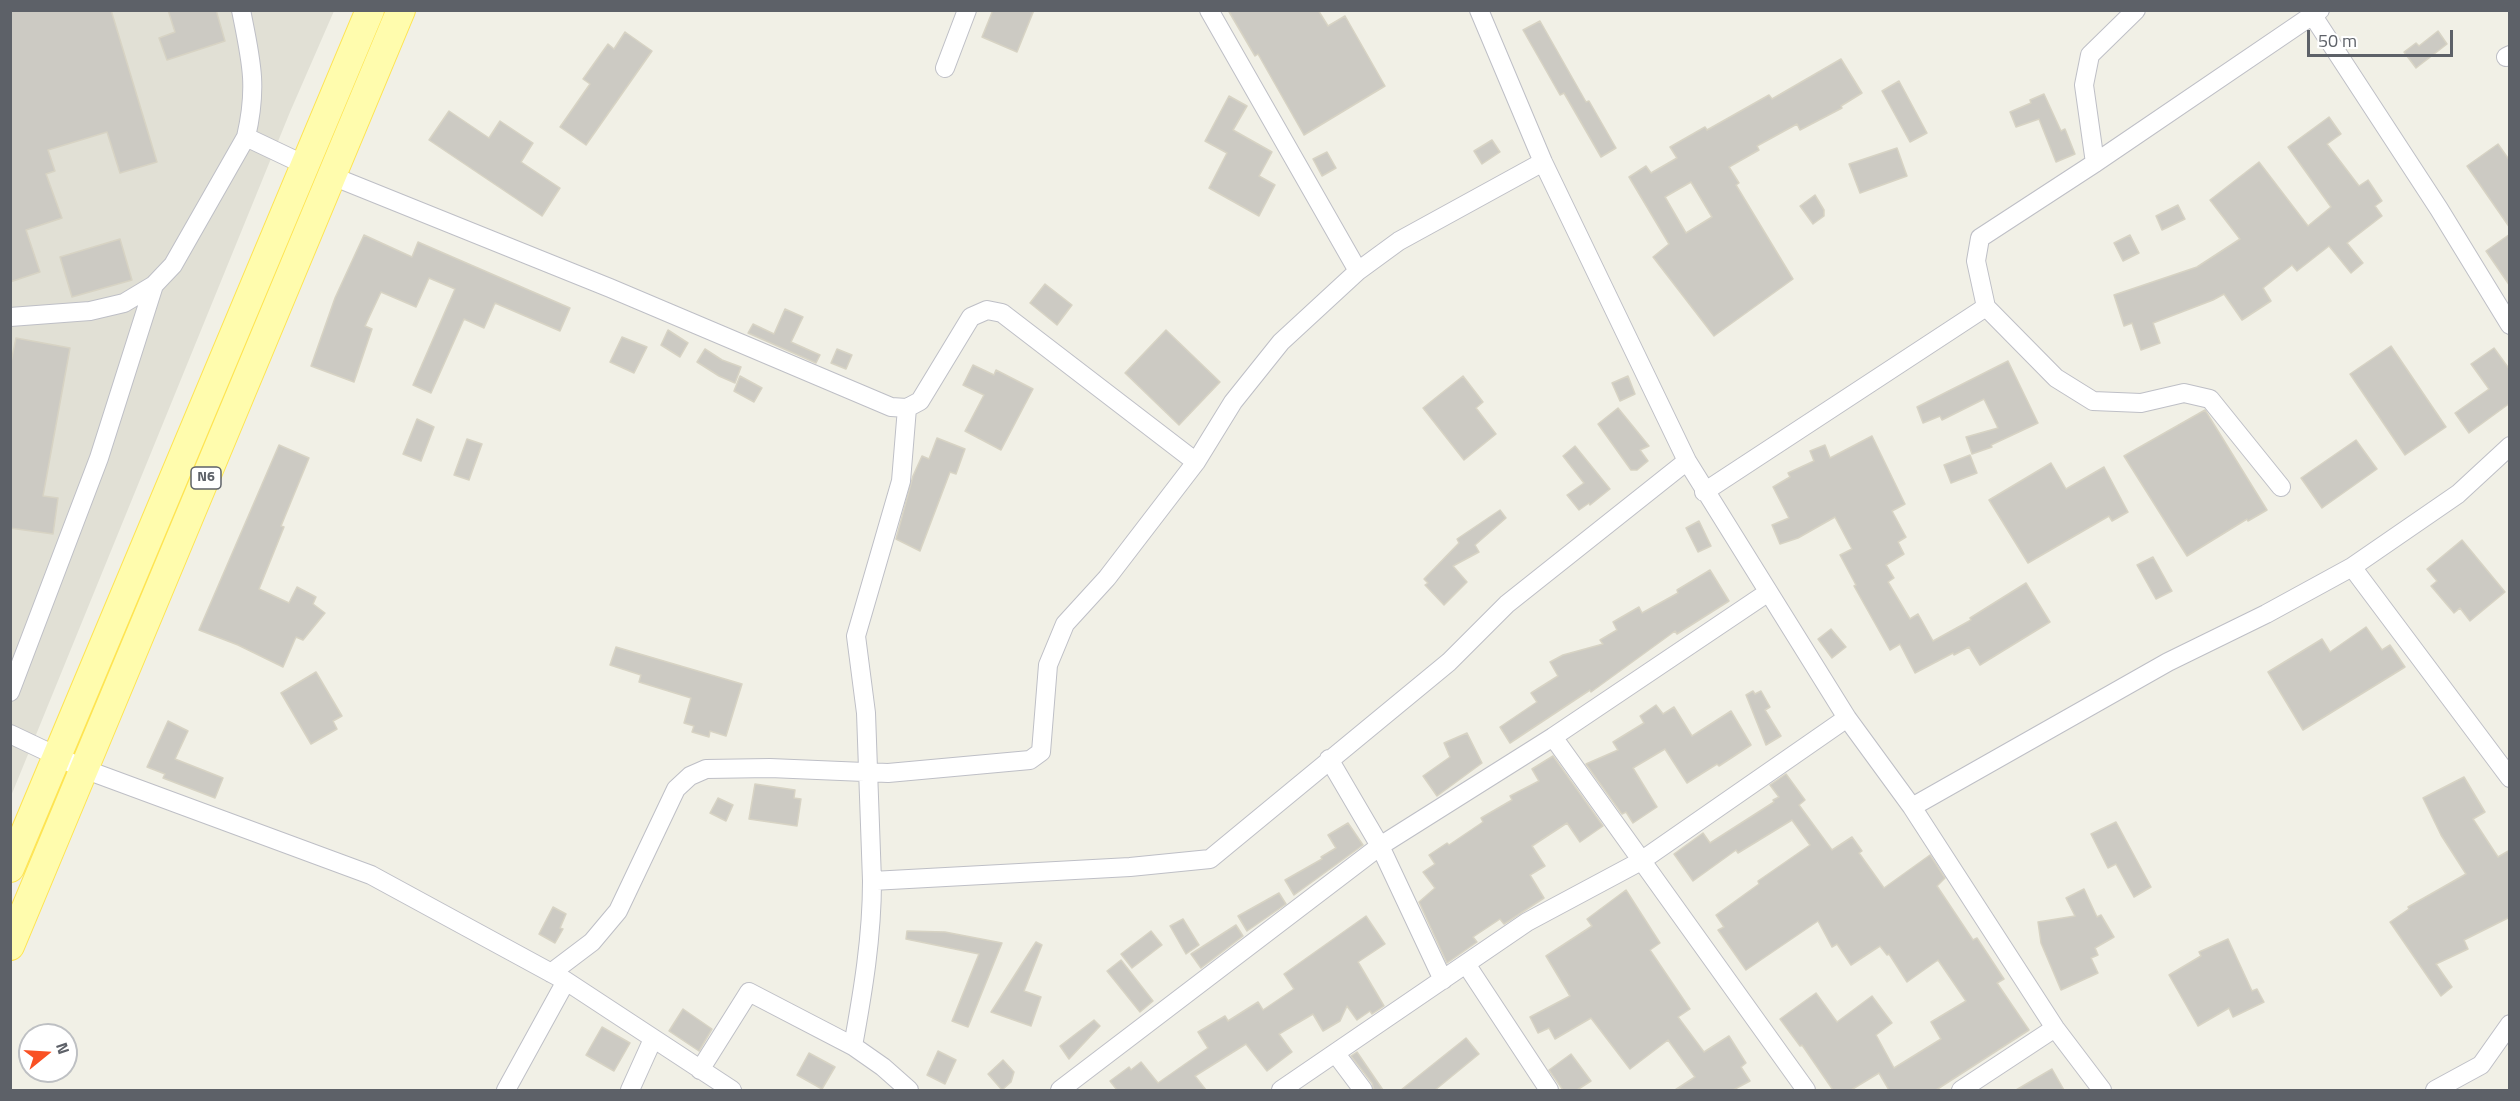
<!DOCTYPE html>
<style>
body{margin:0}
#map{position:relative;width:2520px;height:1101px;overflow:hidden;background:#f1f0e6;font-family:"Titillium Web",sans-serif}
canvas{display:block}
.frame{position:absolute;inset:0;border:12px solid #5d6168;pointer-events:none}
.north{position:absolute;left:18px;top:1023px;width:60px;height:60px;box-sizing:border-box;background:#fff;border:2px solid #bec0c3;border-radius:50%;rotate:72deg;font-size:16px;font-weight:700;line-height:24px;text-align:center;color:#5d6168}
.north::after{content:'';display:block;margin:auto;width:21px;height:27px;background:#f95124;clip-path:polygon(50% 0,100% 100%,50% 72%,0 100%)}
.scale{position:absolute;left:2307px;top:30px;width:146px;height:27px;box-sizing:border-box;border:3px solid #5d6168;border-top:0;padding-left:8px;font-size:18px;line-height:21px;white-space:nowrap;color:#5d6168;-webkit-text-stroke:4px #fff;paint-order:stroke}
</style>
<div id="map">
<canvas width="2520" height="1101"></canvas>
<div class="frame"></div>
<div class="north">N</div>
<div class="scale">50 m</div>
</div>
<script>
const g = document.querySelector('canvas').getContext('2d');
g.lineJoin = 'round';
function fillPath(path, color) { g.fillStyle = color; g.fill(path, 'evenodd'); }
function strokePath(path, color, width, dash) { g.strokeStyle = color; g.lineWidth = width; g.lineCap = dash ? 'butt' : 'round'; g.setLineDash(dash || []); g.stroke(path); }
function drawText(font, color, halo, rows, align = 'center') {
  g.font = font + ' "Titillium Web",sans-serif'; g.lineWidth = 6; g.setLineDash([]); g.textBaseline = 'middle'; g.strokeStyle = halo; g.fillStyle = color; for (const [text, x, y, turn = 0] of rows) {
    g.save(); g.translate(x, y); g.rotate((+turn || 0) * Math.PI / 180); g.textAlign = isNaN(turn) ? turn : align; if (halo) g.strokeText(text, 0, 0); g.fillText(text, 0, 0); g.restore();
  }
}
fillPath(new Path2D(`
 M11,11h323l-44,101 -279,684z`), '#e1e0d5');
const building = new Path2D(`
 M10,10h101l46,152 -37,11 -13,-41 -59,18 7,21 -9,3 16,44 -36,12 14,42 -30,10z
 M168,10h48l9,31 -58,19 -8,-22 16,-6z
 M993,10h41l-17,42 -35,-15z
 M1228,10h90l10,16 17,-10 40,70 -81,49 -46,-81 -3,2z
 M1540,21l46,81 3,-1 27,47 -15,9 -37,-64 -4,2 -37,-65z
 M2438,31l9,13 -31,24 -12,-16 12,-9 3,3z
 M625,32l27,19 -66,94 -26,-18 30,-43 -7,-5 25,-35 6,5z
 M1841,59l21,34 -21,13 1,2 -42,22 -3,-6 -40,22 2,4 -30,17 10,16 -3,2 57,94 -79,57 -61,-79 16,-13 -40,-67 17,-11 5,7 26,-15 -7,-11 35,-20 2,3 62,-35 3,4zM1691,182l21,35 -26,16 -21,-36z
 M1899,81l28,52 -17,9 -28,-51z
 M2044,94l17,37 4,-2 10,25 -19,8 -17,-43 -23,8 -6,-15 21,-9 -1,-3z
 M1229,96l18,10 -14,24 39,22 -13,24 16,9 -16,31 -50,-28 18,-35 -22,-12z
 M449,111l40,27 11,-17 33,22 -12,19 39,26 -18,28 -113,-76z
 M2329,117l12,17 -14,10 32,42 9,-6 14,21 -7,5 7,10 -35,27 16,20 -12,10 -22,-27 -32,25 -5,-6 -29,23 8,13 -29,19 -18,-26 -11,6 -60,23 7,20 -19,7 -9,-27 -8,3 -10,-31 83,-28 43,-28 -30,-39 49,-38 49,64 23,-19 -43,-60z
 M1492,140l8,12 -18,12 -8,-13z
 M2498,144l12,17v67l-43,-62z
 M1897,148l10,28 -47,17 -11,-29z
 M1327,152l9,16 -14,8 -9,-17z
 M1815,195l9,15v6l-11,8 -13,-18z
 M2178,205l7,14 -23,11 -6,-14z
 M2510,234v52l-24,-35z
 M364,235l48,22 6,-15 152,66 -10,23 -65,-28 -11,25 -20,-9 -33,74 -18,-8 42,-96 -26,-11 -13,29 -35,-15 -16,34 7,3 -18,53 -43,-16 24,-68z
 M2130,235l9,18 -16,8 -9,-18z
 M120,239l12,41 -60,17 -12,-40z
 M1045,284l27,21 -15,20 -27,-22z
 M785,309l18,8 -12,25 29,13 -4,8 -68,-30 5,-9 21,10z
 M668,330l20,13 -8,14 -19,-12z
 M1166,330l54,52 -41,43 -54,-52z
 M622,337l25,10 -13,26 -24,-11z
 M16,338l54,10 -27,148 15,2 -5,36 -43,-6v-161z
 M2391,346l55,81 -41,28 -55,-81z
 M2494,348l16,22v33l-41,30 -14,-20 34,-24 -18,-25z
 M705,349l17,11 19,7 -6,16 -16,-7 -22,-14z
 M837,349l15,6 -6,14 -15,-6z
 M2008,361l30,62 -47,22 1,2 -20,7 -6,-17 32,-9 -14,-29 -42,21 -2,-4 -17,7 -6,-16z
 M973,365l21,10 2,-5 37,19 -32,61 -36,-19 19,-36 -21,-10z
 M740,376l22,12 -8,14 -20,-11z
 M1463,376l20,26 -7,6 20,26 -32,26 -41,-52z
 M1628,376l7,18 -15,7 -8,-18z
 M1618,408l31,38 -9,4 8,11 -11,9h-6l-33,-46z
 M2205,410l62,100 -19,11 -1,-2 -60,37 -63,-100z
 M417,419l17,8 -13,34 -18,-7z
 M1872,436l33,68 -13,7 14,26 -8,5 6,12 -18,11 8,13 -6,4 22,37 8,-5 15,27 38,-21 -1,-2 56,-35 24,39 -70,43 -11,-18 -15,8 -1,-2 -38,20 -15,-29 -10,6 -36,-64 2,-1 -16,-30 12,-6 -17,-32 -37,21 -18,6 -8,-19 17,-7 -16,-31 17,-10 -2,-4 26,-12 -4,-10 15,-6 5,13z
 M937,438l28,11 -9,25 -6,-2 -30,79 -24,-12 17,-63 9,-20 7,3z
 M467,439l15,5 -13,36 -15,-5z
 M2356,440l21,29 -55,39 -21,-30z
 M279,445l30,13 -28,68 3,1 -25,62 30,14 8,-16 19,10 -3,7 12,9 -22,27 -7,-3 -13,30 -45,-22 -39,-15z
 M1575,446l35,43 -20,16 -1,-2 -10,7 -12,-15 17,-12 -21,-27z
 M1970,455l7,18 -26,10 -7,-18z
 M2051,463l15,26 38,-22 24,45 -16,9 -3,-5 -81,47 -39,-63z
 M1500,510l6,8 -31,27 4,7 -26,14 14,16 -23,23 -19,-20 3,-2 -4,-4 35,-36 -2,-4z
 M1699,521l12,25 -13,6 -12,-24z
 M2462,540l43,52 -35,29 -10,-13 -6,5 -23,-27 6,-5 -10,-12z
 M2153,557l19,34 -16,8 -19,-34z
 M1710,570l19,31 -52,33 -2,-3 -84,61 -1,-2 -80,53 -10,-16 37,-25 -6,-9 27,-17 -8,-14 13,-7 40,-11 -3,-4 17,-10 -4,-8 26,-15 3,6 36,-20 -1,-3z
 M2366,627l16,23 8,-5 15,22 -102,63 -35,-58 54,-33 8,13z
 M1831,629l15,18 -14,11 -14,-19z
 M616,647l126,37 -16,52 -16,-5 -1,6 -17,-5 2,-6 -10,-3 7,-25 -52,-16 2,-7 -31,-10z
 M316,672l26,44 -9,5 4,8 -26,15 -30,-51z
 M1753,691l2,3 6,-3 9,16 -5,3 16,26 -15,9 -20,-50z
 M1656,705l7,9 11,-7 18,29 39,-25 20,34 -32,21 -2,-2 -30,19 -22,-34 -32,19 24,39 -24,16 -7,-11 -4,2 -36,-50 32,-14 -5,-8 31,-19 -4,-7z
 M168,721l20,10 -13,28 48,19 -8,20 -52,-20 2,-4 -18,-7z
 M1467,733l15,30 -45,33 -14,-20 27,-19 -6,-14z
 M1553,756l50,70 -23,16 -13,-19 -35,23 13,20 -15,9 14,23 -40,26 -4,-5 -27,18 4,5 -30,21 -28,-61 16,-14 -12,-16 12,-8 -6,-9 18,-12 2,2 34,-23 -2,-4 31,-18 -2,-4 29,-15 -7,-12z
 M1786,774l19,26 -6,5 33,45 20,-13 10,14 -3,2 25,35 46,-33 15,23 -8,8 36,54 4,-2 27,41 -7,4 32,47 -93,60h-47l-10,-17 -28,17h-18l-31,-45 -2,1 -20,-27 36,-26 21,29 35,-26 20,27 -16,12 18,33 47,-29 -10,-17 35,-21 -28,-41 -31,22 -18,-28 -2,1 -7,-9 -29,19 -14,-21 -5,3 -14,-26 -72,49 -28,-40 6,-3 -8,-12 43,-31 -1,-3 52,-36 -18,-25 -54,33 -2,-3 -43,31 -19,-27 29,-21 7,10 64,-41 -1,-2 6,-3 -9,-12z
 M2464,777l21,35 -12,7 25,38 12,-7v67l-46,23 4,9 -32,15 16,23 -11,9 -51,-74 19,-13 -1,-2 58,-33 -25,-39 -18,-37z
 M755,784l40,6 -1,8 7,1 -4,27 -48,-7z
 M718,798l15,7 -7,16 -16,-8z
 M2116,822l35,65 -17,10 -18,-33 -8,4 -17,-34z
 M1348,823l15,22 -69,50 -9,-15 37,-21 -1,-2 15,-9 -8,-13z
 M2084,889l13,28 4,-2 13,22 -19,11 3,7 -7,3 7,15 -37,17 -20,-47 -3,-21 37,-6 -9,-18z
 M1626,890l34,53 -10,7 40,59 -12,8 26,35 25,-16 17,27 -5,4 9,14 -17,9h-58l20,-13 -27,-37 -38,29 -39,-51 -36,21 -6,-11 -11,5 -8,-16 40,-21 -24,-40 46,-30 -5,-7z
 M1279,893l7,11 -39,27 -9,-15z
 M553,907l13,7 -6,14 3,1 -8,14 -16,-9z
 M1366,916l19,28 -27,18 26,44 -12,8 -2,-3 -13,9 -10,-14 -7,15 -17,10 -10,-17 -34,20 13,18 -25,19 -21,-27 -51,32 11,14h-89l-7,-9 19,-14 2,3 10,-8 17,21 50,-35 -10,-16 27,-16 3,5 30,-19 5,8 31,-21 -10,-15z
 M1183,919l16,26 -13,9 -16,-28z
 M1236,925l7,11 -42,32 -10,-14z
 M907,931l38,1 57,11 -34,84 -16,-6 27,-67 -73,-15z
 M1151,931l11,14 -30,23 -11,-14z
 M2228,939l24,52 5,-2 7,13 -31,15 -4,-9 -31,18 -29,-51 32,-19 -2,-4z
 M1036,942l6,3 -18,46 17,6 -10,29 -40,-14z
 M1121,960l32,41 -13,11 -33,-41z
 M683,1009l29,20 -13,22 -30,-20z
 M1094,1020l6,6 -31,33 -9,-13z
 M602,1027l28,16 -16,28 -28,-16z
 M1466,1038l13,16 -44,36h-34z
 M938,1051l18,9 -11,24 -18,-9z
 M1357,1052l26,38h-9l-2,-7 -21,-27z
 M809,1053l26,14 -13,22 -25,-14z
 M1571,1054l20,27 -14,9h-14l-14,-20z
 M1003,1060l11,12 -3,10 -9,8 -14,-16z
 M2052,1069l12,21h-48z`);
fillPath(building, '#cccac3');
strokePath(building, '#d7d3c4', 1.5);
const street = new Path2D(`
 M241,10c10,50 17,76 5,127
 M1209,10l149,261
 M1479,10l64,152 144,299 160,257 65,89 256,-145 98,-48 86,-47 106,-73 52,-48
 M2313,16l126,193 71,116
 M2506,57l4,-2
 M945,68l22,-58
 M2095,163l-11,-78 6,-30 46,-45
 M332,176l278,112 281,119 16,1 13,-7 51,-84 16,-7 15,3 194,149
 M1986,307l70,71 37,23 48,2 43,-10 26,6 71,88
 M10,317l80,-6 34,-8 30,-18 19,-20 73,-128 59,28
 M1704,492l282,-185 -10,-46 4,-23 115,-75 225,-153
 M2352,567l158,211
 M10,692l89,-234 55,-173
 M10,734l74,35 287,106 195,106 166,109
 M1553,737l253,353
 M1329,759l51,87 63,134
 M1912,807l143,221 47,62
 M872,881l-6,-168 -10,-77 45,-155 6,-73
 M1466,964l83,126
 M551,973l41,-31 26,-31 58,-122 14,-13 16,-7 64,-1 118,5 142,-13 11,-8 7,-87 17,-41 42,-46 89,-116 37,-60 48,-60 77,-71 41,-30 144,-79
 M853,1046c10,-55 19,-109 19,-165l258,-14 80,-8 239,-197 58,-58 180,-143
 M1336,1054l27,36
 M700,1070l49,-78 104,54 30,21 26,23
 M506,1090l60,-109
 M630,1090l23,-51
 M1060,1090l320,-244 173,-109 214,-144
 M1281,1090l246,-168 114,-61 206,-143
 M1961,1090l94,-62
 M2435,1090l46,-25 29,-41`);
const primary = new Path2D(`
 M10,868l360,-858
 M10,946l391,-936`);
strokePath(street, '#bebfc6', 20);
strokePath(primary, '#fee452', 30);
strokePath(street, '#fff', 18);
strokePath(primary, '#fffcad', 28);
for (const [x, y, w] of [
 [206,478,30]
]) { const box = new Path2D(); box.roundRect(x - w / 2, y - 11, w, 22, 4.5); g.fillStyle = '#fff'; g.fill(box); strokePath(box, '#5d6168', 1.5); }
drawText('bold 14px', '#5d6168', null, [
 ["N6",206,478]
]);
</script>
